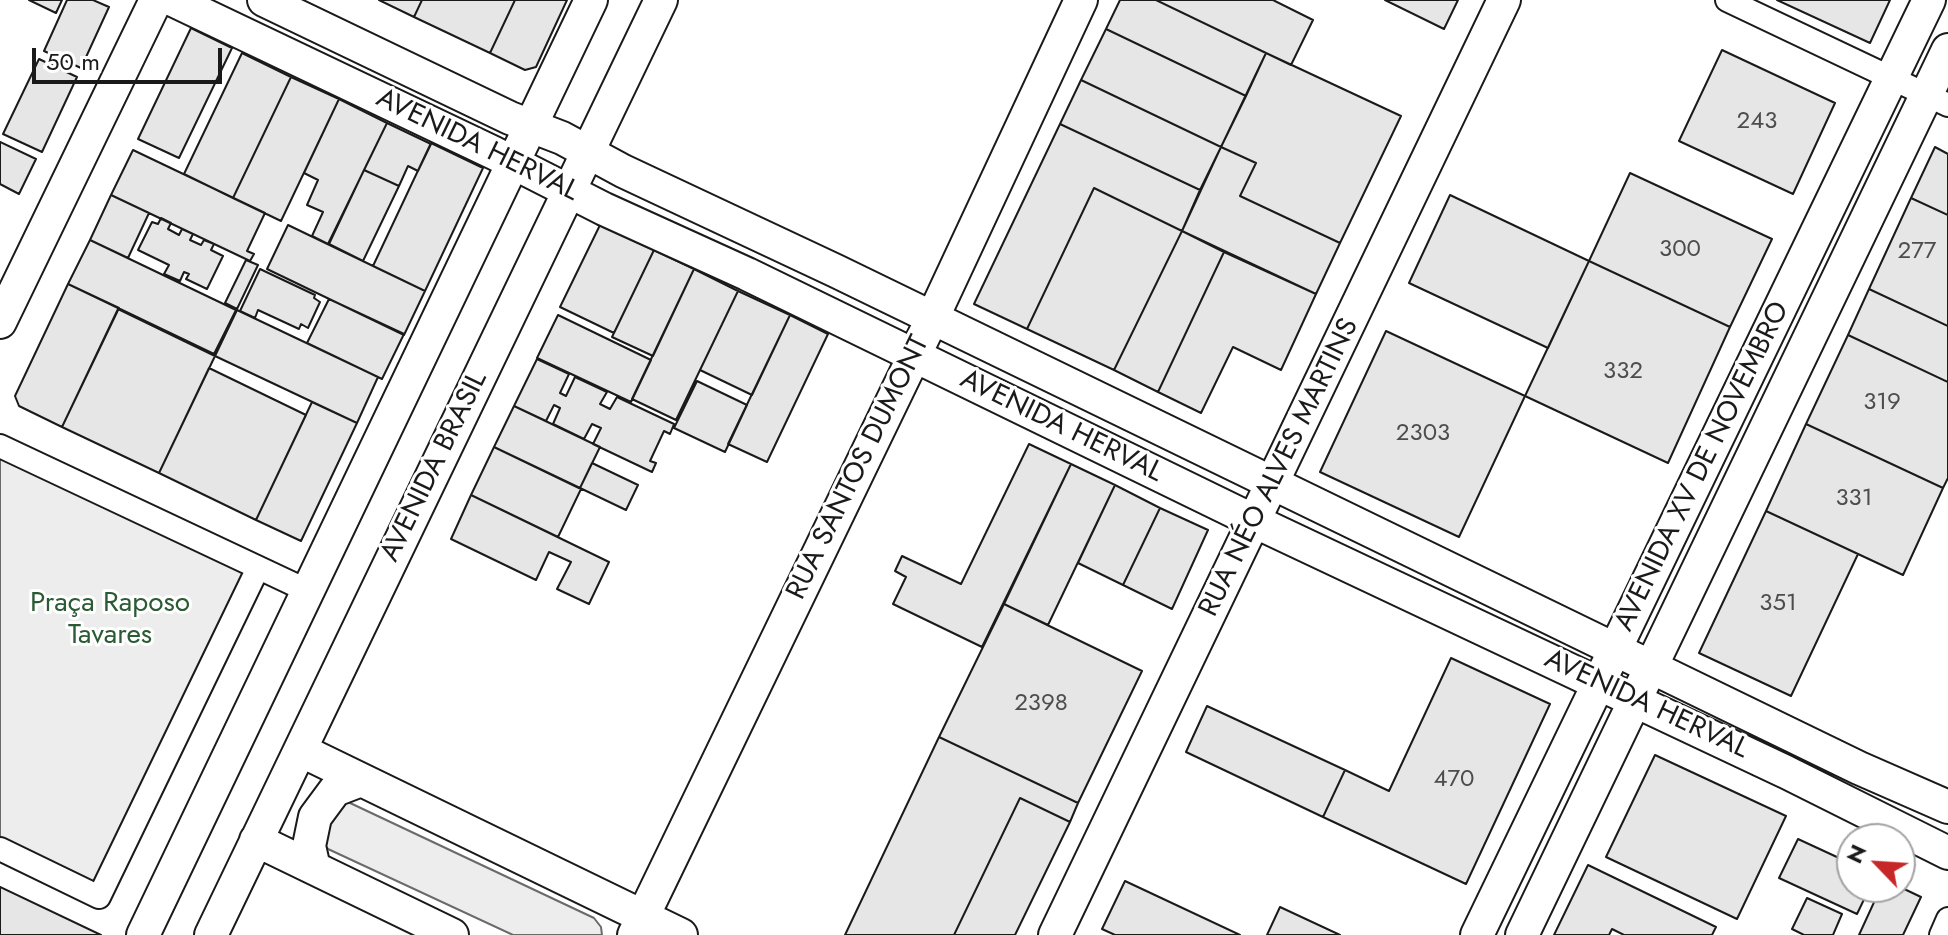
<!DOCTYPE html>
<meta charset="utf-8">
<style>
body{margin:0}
#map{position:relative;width:1948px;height:935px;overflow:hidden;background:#fff;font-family:Jost,sans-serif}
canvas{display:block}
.north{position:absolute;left:1836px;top:823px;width:80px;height:80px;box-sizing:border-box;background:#fff;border:2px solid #a3a3a3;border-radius:50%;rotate:295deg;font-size:22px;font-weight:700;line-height:32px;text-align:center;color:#1a1a1a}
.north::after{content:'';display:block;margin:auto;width:28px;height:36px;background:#c62828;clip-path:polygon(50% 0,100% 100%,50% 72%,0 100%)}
.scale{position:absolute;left:32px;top:48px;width:190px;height:36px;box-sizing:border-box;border:4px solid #1a1a1a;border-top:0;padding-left:10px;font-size:24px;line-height:28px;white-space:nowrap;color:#1a1a1a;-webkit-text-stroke:6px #fff;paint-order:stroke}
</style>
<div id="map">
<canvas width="1948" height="935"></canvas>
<div class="north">N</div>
<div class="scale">50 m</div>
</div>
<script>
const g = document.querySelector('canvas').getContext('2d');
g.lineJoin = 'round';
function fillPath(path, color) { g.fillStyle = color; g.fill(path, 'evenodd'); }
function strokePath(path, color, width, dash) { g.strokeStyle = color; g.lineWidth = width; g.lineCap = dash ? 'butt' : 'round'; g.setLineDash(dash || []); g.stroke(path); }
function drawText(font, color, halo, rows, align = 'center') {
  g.font = font + ' Jost,sans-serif'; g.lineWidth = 6; g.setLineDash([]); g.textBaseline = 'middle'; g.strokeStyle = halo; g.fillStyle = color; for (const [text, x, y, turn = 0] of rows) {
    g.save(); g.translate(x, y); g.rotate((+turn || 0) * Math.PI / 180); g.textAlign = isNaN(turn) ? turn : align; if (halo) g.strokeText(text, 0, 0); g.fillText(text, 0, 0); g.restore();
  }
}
const built = new Path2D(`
 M0,446l258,122 -159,329 -99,-48z
 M348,802l246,116 7,9 1,8h-89l-185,-86 -5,-6 9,-33z`);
fillPath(built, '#ededed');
strokePath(built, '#6a6a6a', 2);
const building = new Path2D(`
 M29,0h33l-6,13z
 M67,0h26l16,7 -28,61 -37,-17z
 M379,0h43l-8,17z
 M422,0h93l-25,53 -76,-36z
 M515,0h52l-31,67 -11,3 -35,-17z
 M1120,0h36l110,53 -20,43 -140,-67z
 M1156,0h117l40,20 -22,45z
 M1385,0h73l-14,29z
 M1777,0h113l-20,43z
 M191,28l41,20 -53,110 -41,-19z
 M1106,29l140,67 -25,51 -140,-67z
 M1722,50l113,53 -42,91 -114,-53z
 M242,53l49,24 -58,121 -49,-24z
 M1266,53l135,63 -61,127 -100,-47 16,-33 -35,-16z
 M39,59l38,18 -35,75 -39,-18z
 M291,77l48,22 -58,122 -48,-23z
 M1081,80l140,67 -21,43 -140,-66z
 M339,99l48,24 -59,121 -16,-8 11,-24 -16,-7 11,-25 -14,-7z
 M387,123l44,21 -13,27 -10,-5 -9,20 -35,-16z
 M1060,124l140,66 -18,41 -88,-43 -67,141 -53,-25z
 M0,142l36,17 -17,35 -19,-10z
 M431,143l52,25 -58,123 -52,-25z
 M1221,147l35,16 -16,33 100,47 -24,51 -134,-63z
 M1935,147l13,7v61l-37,-17z
 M133,150l132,63 -18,38 7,3 -4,7 -139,-66z
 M364,170l35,16 -36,75 -34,-17z
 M1630,173l142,66 -42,88 -141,-66z
 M1094,188l88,43 -68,139 -87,-41z
 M111,195l38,18 -21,45 -38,-18z
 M1450,195l139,66 -41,87 -139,-65z
 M1911,198l37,17v111l-79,-37z
 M161,218l10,5 -3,6 11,6 3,-6 11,5 -3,6 11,5 3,-5 10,4 -3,6 12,6 -16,33 -21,-10 3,-5 -5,-2 -4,9 -16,-7 5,-9 -31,-15 14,-28 6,2z
 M288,225l137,66 -21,44 -137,-66z
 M600,225l54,25 -40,83 -54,-26z
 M1182,231l42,21 -66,140 -44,-22z
 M90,240l146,70 -22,44 -146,-70z
 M654,250l40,19 -41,87 -41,-19z
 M1224,252l92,42 -35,76 -48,-23 -32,66 -43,-21z
 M246,260l12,5 -21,44 -12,-6z
 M1589,261l141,66 -62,136 -143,-67z
 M260,269l55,26 -1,3 6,4 -12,26 -7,-4 -2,5 -41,-19 -3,8 -15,-7z
 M694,269l44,22 -62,129 -44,-21z
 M68,284l51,24 -57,119 -43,-21 -4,-10z
 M1869,289l79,37v56l-100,-47z
 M738,291l52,24 -38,80 -52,-25z
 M329,299l75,35 -22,45 -75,-36z
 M118,309l97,47 -56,117 -97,-46z
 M237,310l141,67 -21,46 -142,-67z
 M558,315l93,45 -20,42 -94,-44z
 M790,315l38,19 -61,128 -39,-18z
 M1386,331l139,65 -66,141 -139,-65z
 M1848,335l100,47v96l-5,10 -137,-64z
 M537,359l32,15 -9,19 6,3 9,-19 32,15 -7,12 10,5 7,-12 57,27 -4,10 -6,-3 -14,30 6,2 -4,9 -59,-28 8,-16 -9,-4 -8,15 -31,-15 7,-16 -6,-3 -8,16 -32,-15z
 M209,368l97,47 -50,105 -97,-47z
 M697,381l50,24 -22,47 -51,-24z
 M312,402l45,21 -56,118 -45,-21z
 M514,406l86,41 -20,41 -86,-41z
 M1806,424l137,64 -40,87 -137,-64z
 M1029,444l42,20 -89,183 -89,-43 13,-27 -11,-6 7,-15 59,28z
 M494,447l87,42 -23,48 -87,-42z
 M592,463l46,22 -12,25 -46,-22z
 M1071,464l44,21 -67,140 -44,-21z
 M1115,485l45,23 -37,77 -45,-22z
 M471,495l138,67 -20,42 -32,-15 14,-27 -22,-10 -13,28 -85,-41z
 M1160,508l48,22 -36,79 -49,-24z
 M1766,511l92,43 -67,142 -92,-43z
 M1004,604l138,67 -64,132 -139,-66z
 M1451,658l99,46 -84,180 -143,-67 22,-47 44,21z
 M1207,706l138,64 -22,47 -137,-65z
 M939,737l139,66 -8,19 -50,-24 -66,137h-109z
 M1655,755l131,61 -49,103 -131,-62z
 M1020,798l50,24 -55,113h-61z
 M1798,839l54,25v23h18l-13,27 -78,-36z
 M1588,865l128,62 -4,8h-88l-12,-6 -3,6h-55z
 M1125,881l115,54h-125l-13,-6z
 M0,887l101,48h-101z
 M1881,887h19l21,10 -18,38h-44z
 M1807,898l35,16 -9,21h-29l-12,-6z
 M1280,907l60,28h-73z`);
fillPath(building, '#e6e6e6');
strokePath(building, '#1a1a1a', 2);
const street = new Path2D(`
 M1727,0l221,105
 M0,446l308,145
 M0,849l99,48 159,-329
 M1941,935l7,-16`);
const secondary = new Path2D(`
 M173,0l321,153 110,56 143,65 507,247 532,251 162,81
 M264,0l246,118 52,20 61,33 213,100 1023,497 89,39
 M0,322l156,-322
 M300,750l381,185
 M256,840l196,95
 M314,868l-5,-22 6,-29 20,-27 26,-10
 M143,935l448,-935
 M211,935l450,-935
 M634,935l298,-616 149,-319
 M1055,935l449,-935
 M1477,935l452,-935
 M1522,935l426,-885`);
strokePath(street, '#1a1a1a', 26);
strokePath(secondary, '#1a1a1a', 36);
strokePath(street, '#fff', 22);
strokePath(secondary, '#fff', 32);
drawText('24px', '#4d4d4d', null, [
 ["243",1757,122],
 ["300",1680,250],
 ["277",1917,252],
 ["332",1623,372],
 ["319",1882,403],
 ["2303",1423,434],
 ["331",1854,499],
 ["351",1778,604],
 ["2398",1041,704],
 ["470",1454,780]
]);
drawText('28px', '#1a1a1a', '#fff', [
 ["AVENIDA HERVAL",477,146,26],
 ["AVENIDA HERVAL",1061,427,26],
 ["AVENIDA BRASIL",435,467,-64],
 ["AVENIDA XV DE NOVEMBRO",1703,467,-64],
 ["RUA SANTOS DUMONT",859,468,-64],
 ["RUA NÉO ALVES MARTINS",1280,468,-64],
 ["AVENIDA HERVAL",1646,705,25]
]);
drawText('28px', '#2b5a34', '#fff', [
 ["Praça Raposo",110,604],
 ["Tavares",110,636]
]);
</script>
